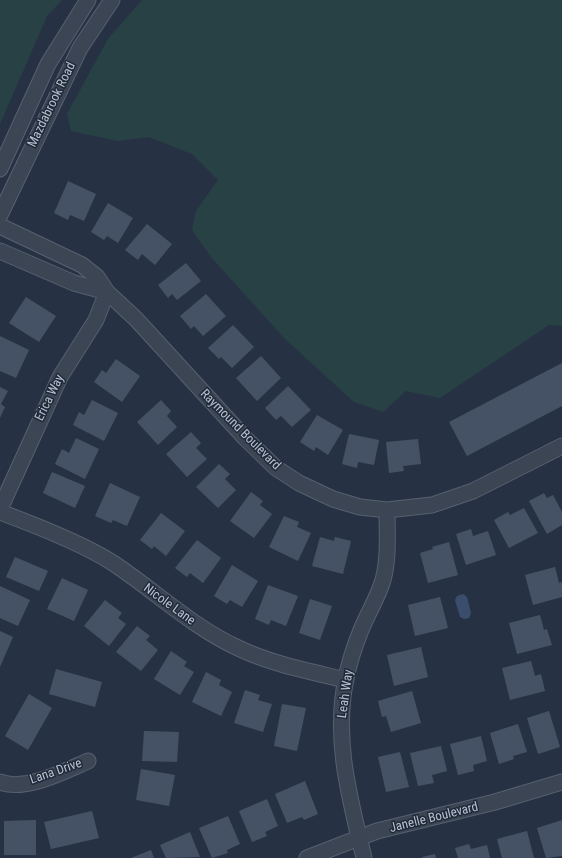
<!DOCTYPE html>
<style>
body{margin:0}
canvas{display:block;background:#263244}
</style>
<canvas width="562" height="858"></canvas>
<script>
const g = document.querySelector('canvas').getContext('2d');
g.lineJoin = 'round';
function fillPath(path, color) { g.fillStyle = color; g.fill(path, 'evenodd'); }
function strokePath(path, color, width, dash) { g.strokeStyle = color; g.lineWidth = width; g.lineCap = dash ? 'butt' : 'round'; g.setLineDash(dash || []); g.stroke(path); }
function drawText(font, color, halo, rows, align = 'center') {
  g.font = font + ' "Roboto Condensed",sans-serif'; g.lineWidth = 3; g.setLineDash([]); g.textBaseline = 'middle'; g.strokeStyle = halo; g.fillStyle = color; for (const [text, x, y, turn = 0] of rows) {
    g.save(); g.translate(x, y); g.rotate((+turn || 0) * Math.PI / 180); g.textAlign = isNaN(turn) ? turn : align; if (halo) g.strokeText(text, 0, 0); g.fillText(text, 0, 0); g.restore();
  }
}
fillPath(new Path2D(`
 M0,0h62l-15,16 -47,108z
 M142,0h420v326l-13,-1 -109,73 -34,-7 -23,21 -29,-10 -69,-63 -74,-82 -19,-27 4,-19 22,-31 -26,-26 -43,-17 -31,4 -47,-10 -4,-17 41,-75z`), '#284145');
fillPath(new Path2D(`
 M463,594l4,3 4,16 -2,5 -5,1 -4,-2 -5,-17 2,-4z`), '#3a4d6c');
fillPath(new Path2D(`
 M68,181l28,13 -12,27 -14,-6 -2,5 -14,-7z
 M108,203l25,15 -15,25 -11,-7 -3,4 -13,-8z
 M147,224l25,20 -17,21 -13,-11 -4,6 -13,-10z
 M186,263l15,18 -24,19 -5,-6 -4,4 -10,-13z
 M206,294l20,22 -23,20 -9,-10 -3,3 -11,-13z
 M26,297l30,19 -17,26 -30,-19z
 M233,325l21,22 -22,21 -11,-11 -2,2 -11,-11z
 M0,336l29,14 -13,28 -16,-7z
 M261,356l20,22 -24,23 -21,-23z
 M116,359l24,17 -18,26 -28,-20 8,-12 4,3z
 M562,363v43l-95,50 -18,-34z
 M288,386l23,24 -19,17 -11,-11 -5,4 -11,-12z
 M0,387l8,4 -7,13 4,3 -5,11z
 M92,400l26,13 -14,28 -31,-16 6,-13 5,3z
 M161,400l10,11 -4,5 10,11 -19,18 -21,-23z
 M317,415l26,15 -15,25 -12,-8 -2,4 -14,-9z
 M191,432l10,11 -5,5 11,11 -20,18 -21,-23z
 M349,434l30,6 -5,25 -16,-3 -1,6 -15,-4z
 M76,438l23,11 -14,30 -30,-15 7,-15 7,4z
 M418,439l3,25 -18,2 1,5 -15,2 -3,-31z
 M219,464l11,10 -5,5 11,11 -18,18 -22,-21z
 M52,472l33,14 -10,22 -32,-15z
 M110,483l30,14 -13,29 -14,-6 -2,3 -16,-7z
 M251,492l12,9 -3,4 12,9 -18,24 -24,-17z
 M544,493l3,5 6,-3 9,17v13l-15,9 -18,-33z
 M524,508l14,25 -29,15 -15,-28 14,-8 2,3z
 M161,513l24,18 -19,25 -12,-10 -2,3 -12,-9z
 M284,516l15,6 -2,5 14,6 -13,28 -29,-14z
 M471,529l2,7 15,-5 8,24 -30,10 -10,-31z
 M320,537l14,4 1,-4 16,4 -8,33 -31,-8z
 M197,540l24,18 -18,25 -13,-10 -3,4 -12,-9z
 M449,542l9,33 -30,8 -8,-30 13,-4 -1,-2z
 M15,557l33,14 -9,20 -33,-14z
 M232,565l26,16 -16,26 -12,-7 -3,4 -13,-8z
 M555,567l4,16 3,-1v15l-29,8 -8,-30z
 M62,578l26,12 -14,31 -27,-12z
 M268,585l30,11 -12,30 -15,-6 -2,5 -14,-6z
 M0,586l30,14 -12,26 -18,-8z
 M440,597l8,31 -33,8 -7,-31z
 M310,599l22,7 -12,34 -21,-7z
 M105,600l17,13 -4,5 8,6 -17,22 -25,-20z
 M540,615l4,15 3,-1 5,16 -35,9 -8,-31z
 M137,626l13,10 -4,4 12,10 -17,21 -25,-19z
 M0,631l13,6 -13,30z
 M421,647l7,30 -34,9 -7,-31z
 M171,651l16,11 -3,4 10,6 -14,23 -26,-16z
 M531,661l4,15 6,-2 4,17 -35,9 -8,-32z
 M56,669l46,13 -7,25 -46,-13z
 M206,672l15,8 -2,5 13,7 -11,24 -29,-14z
 M245,690l15,5 -2,5 14,4 -9,28 -29,-9z
 M412,691l9,32 -30,9 -5,-16 -4,1 -4,-16z
 M29,694l23,14 -24,42 -23,-14z
 M282,704l24,4 -9,43 -23,-5z
 M549,711l11,36 -22,7 -11,-36z
 M518,724l9,28 -14,4 1,3 -15,5 -9,-31z
 M144,731l35,1 -2,30 -35,-1z
 M481,736l6,25 -14,4 1,6 -16,4 -8,-31z
 M441,746l6,25 -15,4 2,8 -16,3 -8,-33z
 M400,752l9,35 -23,5 -8,-35z
 M141,769l34,6 -6,31 -33,-6z
 M305,781l13,33 -14,6 -2,-3 -15,6 -12,-29z
 M267,799l11,27 -13,6 2,4 -15,6 -13,-31z
 M92,811l7,27 -48,11 -7,-27z
 M228,816l12,28 -13,6 1,3 -16,5 -13,-30z
 M36,820v35h-32v-34z
 M562,820v36l-16,2 -9,-30z
 M527,831l7,27h-32l-5,-19z
 M190,832l10,25 -34,1 -6,-13z
 M469,844l2,5 16,-4 3,13h-32l-3,-10z
 M151,850l3,8h-23z
 M435,854l1,4h-14v-1z`), '#455266');
const minor = new Path2D(`
 M0,169l48,-105 40,-64
 M0,215l80,-167 32,-48
 M0,226l82,39 15,12 10,15 29,27 109,119 31,30 23,15 34,16 27,8 27,3 45,-5 41,-14 89,-45
 M0,251l74,32 33,9
 M0,509l60,-132 36,-57 11,-28
 M0,512c35,13 82,31 113,51 42,28 77,62 123,84 35,17 72,24 110,33
 M0,782c25,10 65,-11 88,-21
 M307,858l70,-27 118,-29 67,-20
 M364,858c-14,-59 -31,-119 -18,-179 3,-17 9,-34 15,-49 7,-17 17,-33 22,-50 6,-22 4,-47 4,-70`);
strokePath(minor, '#56606e', 17);
strokePath(minor, '#3b4554', 15);
drawText('13px', '#b8c0cd', '#1f2939', [
 ["Mazdabrook Road",52,105,-64],
 ["Erica Way",50,398,-64],
 ["Raymound Boulevard",240,430,45],
 ["Nicole Lane",169,605,36],
 ["Leah Way",346,694,-82],
 ["Lana Drive",56,772,-19],
 ["Janelle Boulevard",434,818,-14]
]);
</script>
